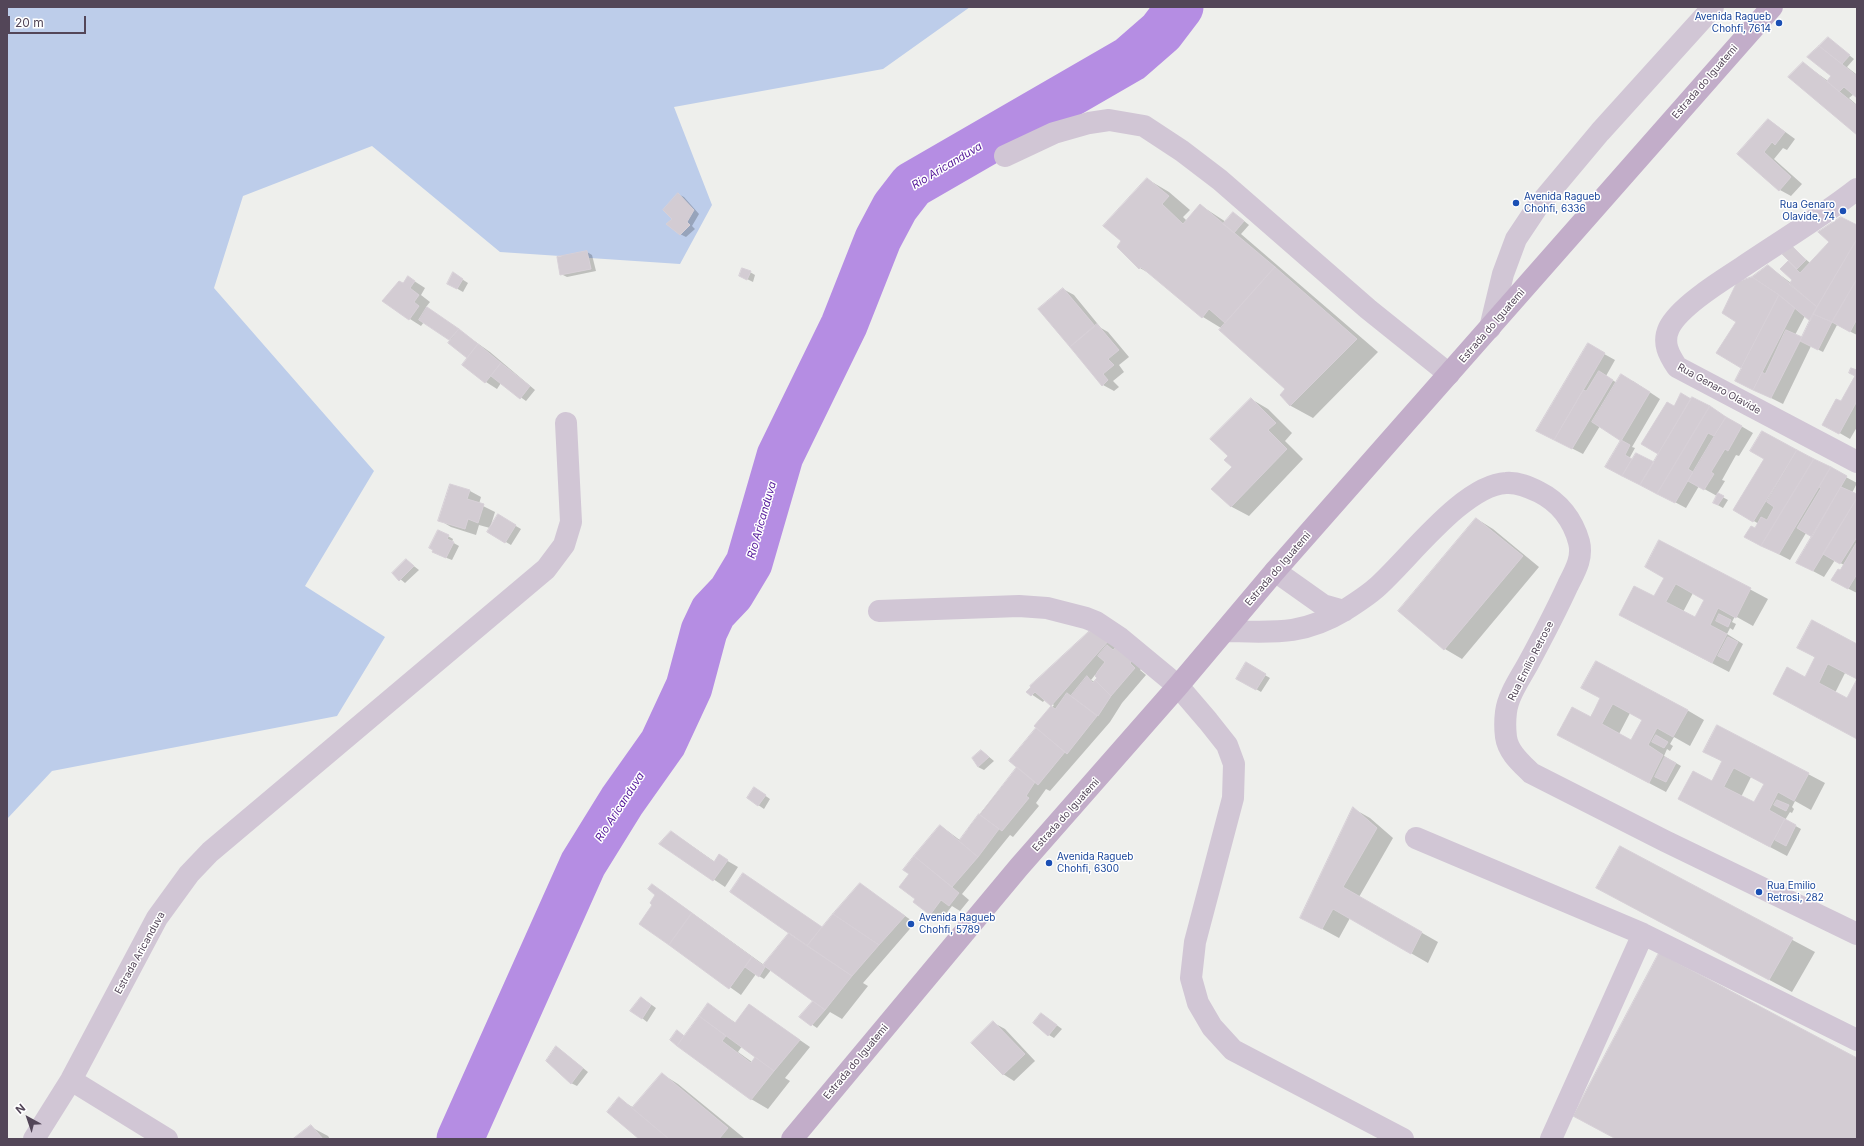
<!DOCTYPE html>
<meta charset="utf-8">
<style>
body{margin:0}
#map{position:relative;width:1864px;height:1146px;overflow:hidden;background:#eeefec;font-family:Inter,sans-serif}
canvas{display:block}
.frame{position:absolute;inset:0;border:8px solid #534658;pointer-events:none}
.north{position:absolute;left:8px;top:1098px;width:40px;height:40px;-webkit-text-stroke:3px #fff;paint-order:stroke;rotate:320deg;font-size:11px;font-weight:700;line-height:16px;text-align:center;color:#534658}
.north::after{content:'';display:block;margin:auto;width:14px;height:18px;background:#534658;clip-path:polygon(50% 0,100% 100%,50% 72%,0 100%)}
.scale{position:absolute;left:8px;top:16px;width:78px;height:18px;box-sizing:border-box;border:2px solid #534658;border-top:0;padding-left:5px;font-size:12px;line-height:14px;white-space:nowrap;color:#534658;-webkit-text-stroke:3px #fff;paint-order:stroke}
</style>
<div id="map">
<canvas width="1864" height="1146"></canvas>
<div class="frame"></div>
<div class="north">N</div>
<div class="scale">20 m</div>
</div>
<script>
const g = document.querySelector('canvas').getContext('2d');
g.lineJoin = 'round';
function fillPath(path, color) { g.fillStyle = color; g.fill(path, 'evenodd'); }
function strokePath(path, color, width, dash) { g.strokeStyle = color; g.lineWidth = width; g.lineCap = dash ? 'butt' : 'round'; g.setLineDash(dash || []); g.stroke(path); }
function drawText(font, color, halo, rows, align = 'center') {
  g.font = font + ' Inter,sans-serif'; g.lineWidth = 3; g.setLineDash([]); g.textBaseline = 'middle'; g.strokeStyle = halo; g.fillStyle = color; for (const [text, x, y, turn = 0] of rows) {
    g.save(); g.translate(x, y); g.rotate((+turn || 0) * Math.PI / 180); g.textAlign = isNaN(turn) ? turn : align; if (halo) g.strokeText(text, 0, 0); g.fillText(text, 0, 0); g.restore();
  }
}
fillPath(new Path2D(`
 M7,7h963l-87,62 -209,38 38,98 -32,59 -180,-12 -128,-106 -129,50 -29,92 160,183 -69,115 80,51 -48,79 -285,55 -45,48z`), '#bdcdea');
fillPath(new Path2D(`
 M1828,38l26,21 -7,8 9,7 1,-1v23l-3,-2 -5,4 8,7v28l-54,-70 25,18 4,-5 -23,-19z
 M1769,120l26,19 -8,11 -4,-2 -9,11 28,25 -11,12 -11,-6 -42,-36z
 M1147,179l22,13 21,18 -7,7 4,4 13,-16 26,17 12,-6 11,9 -8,9 137,118 -65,66 -22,-12 -10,-11 5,-6 -65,-61 -18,-11 -51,-42 -12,-7 -22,-21 5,-6z
 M678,194l6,3 15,17 -7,12 3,3 -9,8 -6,-3 -7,-15z
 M1857,226v109l-20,-10 -14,27 -12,-6 -28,58 -46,-23 6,-13 -25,-15 19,-31 16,-44 15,-12 23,17 3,-3 -5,-18 5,3 -3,-19 19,17zM1805,316l6,4 -9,19 -7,-4z
 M587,252l5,3 4,16 -29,6 -6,-3z
 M750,272l5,3 -2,7 -8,-4z
 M454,274l14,9 -5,9 -14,-8z
 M408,277l17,11 -4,7 9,7 -4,5 64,45 45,38 -9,11 -25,-18 -4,6 -11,-7 -22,-17 5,-7 -20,-16 2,-2 -27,-18 -3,4 -11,-7 -26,-18 19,-17z
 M1063,289l11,6 27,33 7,4 21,25 -10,8 5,7 -11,9 6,6 -5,4 -11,-6z
 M1588,345l27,15 -9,16 11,7 16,-2 27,18 -28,48 3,1 -6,11 4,2 21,3 6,-10 -17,-10 32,-37 18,-9 60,35 -14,23 -3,-1 -14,25 3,1 -8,13 11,6 -5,8 -9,-5 3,-7 -18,-10 -13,22 -79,-42 15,-26 -22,-14 -17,28 -45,-23z
 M1857,372v55l-7,12 -26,-15 17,-22z
 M1251,399l17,10 24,24 -7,8 18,18 -54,57 -17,-9 -20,-18 21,-22 -4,-11z
 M1762,432l95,51 -5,10 5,2v98l-14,-7 -2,-15 3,-6 -9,-5 -11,17 -26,-14 15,-26 -7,-4 -16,27 -33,-17 -1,-14 3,-5 -24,-14 30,-52z
 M451,485l19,6 11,6 -2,7 16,8 -5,16 -11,-3 -3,10 -25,-8 -12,-7z
 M499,516l22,13 -10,16 -22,-13z
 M1477,519l16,10 46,38 -77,92 -17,-10 -46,-38z
 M448,536l5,3 -1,3 7,4 -7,14 -13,-5z
 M1660,541l108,58 -15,27 -18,-10 -3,6 4,2 -3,6 -3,-2 -3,6 16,10 -14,28 -92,-48 18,-26 10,-20zM1693,593l12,7 -9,18 -13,-6z
 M406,560l13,10 -14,13 -12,-10z
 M1094,628l52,36 -6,6 6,5 -24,28 -12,19 -60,69 -4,-2 -10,14 3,3 -26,31 -3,-2 -48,59 7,6 -9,11 -8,-5 -11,14 -11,-6 -13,-15 -7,-25 -6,-4 37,-44 20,15 9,-15 48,-59 -8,-7 27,-32 -2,-2 19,-21 -9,-6 -2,3 -15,-10zM1095,675l4,3 -4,4 -4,-2z
 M1857,645v34l-12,-6 -10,20 13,6 9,-18v58l-52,-61 11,-20 -18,-11z
 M1246,664l24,14 -9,14 -23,-14z
 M1601,698l86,12 17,10 -14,26 -16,-9 -4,7 3,2 -3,5 -3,-2 -3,7 17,10 -15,26 -91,-48zM1630,713l13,7 -11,21 -13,-7z
 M982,751l12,10 -10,9 -6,-3 -4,-8z
 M1704,751l104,23 17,9 -14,27 -16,-9 -3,6 2,2 -2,4 -2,-1 -5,8 16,9 -14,27 -91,-48 27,-46zM1751,777l14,7 -10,20 -14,-7z
 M760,792l10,7 -6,10 -16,-11z
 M1354,809l16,9 23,20 -34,59 79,45 -10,21 -78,-45 -11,20 -37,-20z
 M682,839l33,23 4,-6 19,11 -13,20 -64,-43z
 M1620,848l195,104 -23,40 -173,-92z
 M754,881l69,47 37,-44 55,39 -52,60 5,3 -26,33 -12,-7 -13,16 -16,-11 13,-16 -43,-31 -7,9 -8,-5 -15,21 -101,-72 23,-31 101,73 32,-27z
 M642,998l14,10 -9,14 -15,-12z
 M708,1005l28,18 13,-18 61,42 -25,31 5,3 -22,28 -17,-10 -80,-59 7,-8 7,4zM742,1046l15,11 -5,5 -14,-10z
 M1042,1014l20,15 -8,9 -5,-3z
 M994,1023l11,6 30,32 -21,20 -11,-7z
 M557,1047l31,25 -11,14 -6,-3z
 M662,1074l16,10 66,54 -103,1 -22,-40 15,9z
 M311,1127l17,9 2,3h-35z`), '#0003');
strokePath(new Path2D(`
 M460,1139l123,-275 39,-63 41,-58 26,-56 15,-56 9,-19 18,-19 18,-30 31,-107 64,-131 34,-86 17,-32 17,-22 218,-126 31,-27 19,-25`), '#b58de3', 47);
const building = new Path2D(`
 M1828,37l22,18 -8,9 -23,-18z
 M1819,46l38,30v22l-13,-11 -5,5 -12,-11 4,-5 -24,-19z
 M1803,62l54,44v29l-69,-58z
 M1768,119l17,13 -10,13 -3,-3 -8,10 27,25 -12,14 -42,-37z
 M1147,178l22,18 -7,8 21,20 17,-20 75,63 -50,56 -16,-14 -7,9 -61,-51 -2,2 -22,-22 4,-6 -18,-15z
 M678,193l16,17 -7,12 3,3 -10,10 -14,-11 6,-5 -9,-9z
 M1233,212l11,9 -10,12 -11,-9z
 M1841,217l16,8v14l-40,68 -28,-23 3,-4 -12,-11 8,-8 12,12 29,-31 -11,-10z
 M1857,239v40l-25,43 -19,-8z
 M1791,245l15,15 -9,9 -15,-15z
 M587,251l4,18 -31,6 -3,-18z
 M1768,265l49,42 -7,14 -31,-26 -27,-18z
 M1275,267l82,72 -67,67 -10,-11 5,-6 -66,-59z
 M742,268l9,3 -4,9 -8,-4z
 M453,272l10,7 -6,10 -10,-5z
 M408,276l7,5 -5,7 9,7 -5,7 5,4 -10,14 -27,-19 17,-20 4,2z
 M1752,277l27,18 -38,73 -25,-15 20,-31 -14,-9 15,-31z
 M1857,279v40l-7,13 -18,-10z
 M1063,288l32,38 -25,21 -32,-38z
 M1779,295l16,13 -42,82 -18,-9z
 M427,307l32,22 -10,11 -30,-20z
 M1813,314l19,8 -14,28 -18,-9z
 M1097,324l22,26 -11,9 6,6 -11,9 5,6 -6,6 -32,-39z
 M459,329l19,15 -11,14 -19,-15z
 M1786,330l16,7 -31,61 -18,-8 9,-18 3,2z
 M1588,343l17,10 -51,87 -18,-9z
 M478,344l23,19 -16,20 -23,-18z
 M501,363l29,23 -10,13 -29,-23z
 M1851,368l6,2v31l-18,33 -17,-9 14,-26 5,2 14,-25 -6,-3z
 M1599,371l14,9 -41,69 -18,-9 29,-50 3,1z
 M1621,374l29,18 -29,49 -29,-19z
 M1681,393l10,6 -33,55 -17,-10 26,-42 7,4z
 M1692,397l18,9 -53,88 -17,-9z
 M1251,398l25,25 -8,7 19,19 -56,58 -20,-18 21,-22 -8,-7 4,-4 -18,-17z
 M1710,406l16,11 -12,19 -6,-3 -20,36 5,3 -18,31 -18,-9z
 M1726,417l16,9 -14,25 -3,-2 -14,23 3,2 -10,16 -16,-9z
 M1762,431l35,19 -44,72 -20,-12 31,-51 -14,-8z
 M1621,440l9,5 -5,10 7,4 -10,17 -17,-9z
 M1797,450l17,9 -53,87 -17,-9 7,-11 4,2 6,-11 6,3 7,-13 -7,-5z
 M1636,453l18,9 -14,23 -18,-9z
 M1814,459l17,8 -52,87 -18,-8z
 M1831,467l16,9 -35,61 -15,-9 24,-40 -2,-1z
 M450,484l20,6 -3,9 17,5 -6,19 -10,-4 -3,10 -27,-8z
 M1841,487l16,7v4l-44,73 -17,-8z
 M1718,493l6,3 -6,9 -5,-2z
 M1857,498v39l-17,27 -17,-10z
 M498,514l18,11 -11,18 -18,-11z
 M1476,518l47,38 -79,94 -46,-39z
 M438,530l11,5 -2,4 7,3 -8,16 -14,-6 1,-2 -4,-2z
 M1659,540l92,48 -15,30 -18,-10 -8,17 17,9 -15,29 -93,-48 15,-29 20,10 10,-18 -19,-11zM1676,584l28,16 -9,17 -29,-15z
 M1857,542v32l-9,15 -17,-9 7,-11 2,1z
 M406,559l8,7 -15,15 -7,-8z
 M1719,614l12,6 -3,7 -12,-6z
 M1812,620l45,24v95l-84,-45 14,-27 18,10 10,-20 -18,-9zM1828,664l29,15 -10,19 -28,-15z
 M1094,627l16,12 -59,67 -16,-14 -4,4 -5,-4 5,-5 -1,-1z
 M1728,637l10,5 -10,19 -10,-5z
 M1107,645l6,5 3,-3 19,10 -5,6 5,5 -24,28 -16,-16 2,-2 -2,-2 3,-5 7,-9 -7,-6z
 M1596,661l92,49 -15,27 -16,-9 -9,17 15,10 -14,28 -92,-48 15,-28 19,10 9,-19 -19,-10zM1613,704l29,16 -11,20 -29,-16z
 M1246,662l20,12 -10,16 -20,-11z
 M1087,676l6,7 2,-3 16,16 -13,20 -27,-20z
 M1067,693l30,23 -30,38 -33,-28 17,-20 4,3z
 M1717,725l92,48 -15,28 -16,-9 -9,18 16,9 -15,28 -92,-48 15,-28 19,10 10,-20 -19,-9zM1734,768l30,16 -10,18 -30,-15z
 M1036,728l29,24 -27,33 -29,-24z
 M1656,735l12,7 -4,6 -12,-6z
 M981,750l8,7 -11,10 -6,-9z
 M1665,757l11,6 -10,19 -11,-5z
 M1017,767l18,15 -9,14 3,2 -27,33 -22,-16z
 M754,787l12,8 -8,11 -11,-8z
 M1777,800l12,5 -3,6 -12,-6z
 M1353,807l24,21 -34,59 79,45 -11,22 -78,-45 -11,20 -22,-11z
 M979,814l20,15 -21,28 -19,-16z
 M1785,819l11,6 -10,21 -11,-6z
 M940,825l38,32 -26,30 -38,-31z
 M671,831l43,31 5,-8 9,6 -15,21 -54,-37z
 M1620,846l173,92 -24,42 -173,-92z
 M914,856l45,37 -10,13 -8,-6 -11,15 -17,-13 2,-3 -16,-12 10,-13 -6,-4z
 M743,873l79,54 -15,19 -77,-54z
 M860,883l45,33 -26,29 -46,-31z
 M652,884l40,29 -23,32 -30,-21 13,-19 -2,-2 5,-8 -7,-6z
 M692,913l60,44 -23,32 -60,-44z
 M833,914l46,31 -27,31 -45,-30z
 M789,933l63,43 -27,34 -62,-45z
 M1659,953l198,105v81h-241l-43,-23z
 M752,957l13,10 -6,10 -14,-10z
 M641,997l10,8 -9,14 -12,-8z
 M813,1001l12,9 -14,16 -12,-9z
 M708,1003l27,20 14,-19 51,36 -26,31 -75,-55z
 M1041,1013l16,12 -9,11 -15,-13z
 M699,1016l27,20 -4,5 29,22 4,-6 19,14 -23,29 -74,-54z
 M993,1021l32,33 -22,21 -32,-32z
 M677,1030l7,6 -7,10 -7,-6z
 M556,1046l27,22 -12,16 -25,-23z
 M662,1073l66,55 -9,11h-50l-37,-31z
 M619,1097l13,11 37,31h-30l-32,-27z
 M311,1125l12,14h-30z`);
fillPath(building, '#d3ccd3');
strokePath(building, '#d7d0d7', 1);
strokePath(new Path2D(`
 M1005,156l49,-23 35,-10 20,-3 35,6 38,25 38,29 148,129 81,65
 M1857,189c-37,29 -78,53 -116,79 -20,13 -62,39 -72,60 -7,15 0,27 8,39l180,95
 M1490,328l13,-54 13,-35 22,-33 62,-74 113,-125
 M1275,571l48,34 21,6
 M879,611l140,-5 28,2 39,10 10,4 24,16 58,48 30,35 19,24 7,19 -1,34 -38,144 -4,36 7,25 14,24 21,23 170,89
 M1225,631c48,1 77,5 120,-21 11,-7 22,-14 31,-22 32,-28 87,-103 130,-105 12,-1 23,4 33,9 20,10 34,28 40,50 4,16 -4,29 -11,43 -12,26 -25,51 -39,77 -8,15 -21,33 -23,50 -1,8 -1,17 0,25 2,15 15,26 25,36l134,68 192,93
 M1416,838l227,96 214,106
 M71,1080l96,59
 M34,1139l37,-59 86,-162 32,-44 21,-22 336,-283 18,-24 7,-23 -5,-99
 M1551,1139l92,-205`), '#d1c6d5', 22);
strokePath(new Path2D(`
 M792,1139l227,-272 159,-181 97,-115 497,-564`), '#c2adc9', 22);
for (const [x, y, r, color] of [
 [1779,23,4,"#1a4fb4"],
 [1516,203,4,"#1a4fb4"],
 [1843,211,4,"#1a4fb4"],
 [1049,863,4,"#1a4fb4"],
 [1759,892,4,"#1a4fb4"],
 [911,924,4,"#1a4fb4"]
]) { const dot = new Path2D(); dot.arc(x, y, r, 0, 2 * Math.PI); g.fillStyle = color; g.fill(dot); strokePath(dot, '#fff', 1.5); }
drawText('10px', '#164399', '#fff', [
 ["Avenida Ragueb",1771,17,"right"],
 ["Chohfi, 7614",1771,29,"right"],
 ["Avenida Ragueb",1524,197],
 ["Chohfi, 6336",1524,209],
 ["Rua Genaro",1835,205,"right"],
 ["Olavide, 74",1835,217,"right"],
 ["Avenida Ragueb",1057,857],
 ["Chohfi, 6300",1057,869],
 ["Rua Emilio",1767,886],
 ["Retrosi, 282",1767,898],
 ["Avenida Ragueb",919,918],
 ["Chohfi, 5789",919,930]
], 'left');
drawText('10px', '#534658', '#fff', [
 ["Estrada do Iguatemi",1705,82,-49],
 ["Estrada do Iguatemi",1492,326,-49],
 ["Rua Genaro Olavide",1719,389,29],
 ["Estrada do Iguatemi",1278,569,-49],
 ["Rua Emílio Retrose",1531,661,-63],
 ["Estrada do Iguatemi",1066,815,-48],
 ["Estrada Aricanduva",140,953,-61],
 ["Estrada do Iguatemi",856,1062,-50]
]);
drawText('italic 11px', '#531799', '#fff', [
 ["Rio Aricanduva",947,166,-31],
 ["Rio Aricanduva",762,520,-74],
 ["Rio Aricanduva",620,807,-57]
]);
</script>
